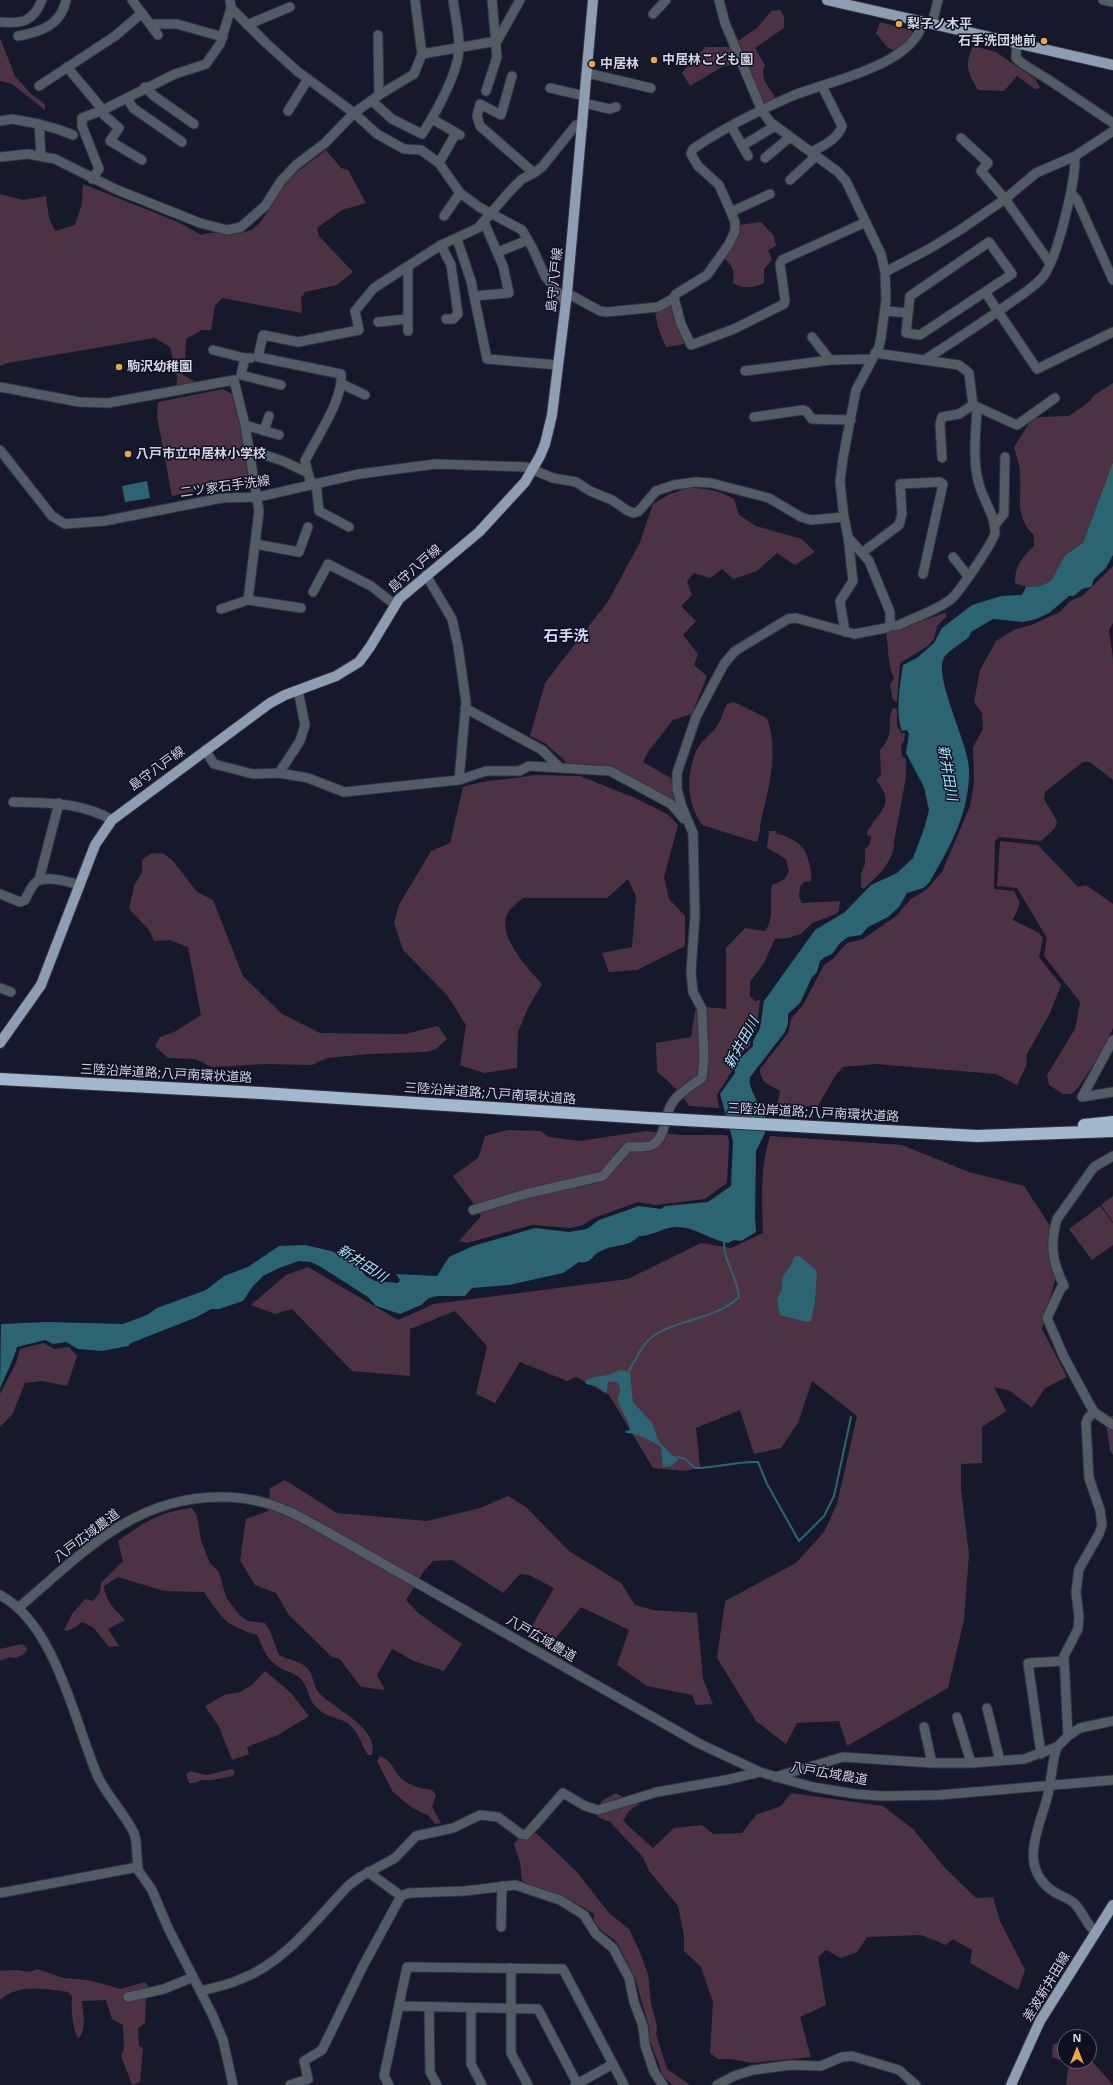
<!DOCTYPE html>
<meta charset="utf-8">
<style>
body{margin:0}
#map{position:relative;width:1113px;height:2085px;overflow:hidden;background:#16192c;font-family:"Noto Sans",sans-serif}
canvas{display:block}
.north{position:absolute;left:1057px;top:2029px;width:40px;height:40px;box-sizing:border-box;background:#0e0f22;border:1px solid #5c5e6f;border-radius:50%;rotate:0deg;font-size:11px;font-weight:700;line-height:16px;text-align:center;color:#d2d5e3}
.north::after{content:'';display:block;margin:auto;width:14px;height:18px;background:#eda83b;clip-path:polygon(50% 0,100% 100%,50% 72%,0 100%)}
</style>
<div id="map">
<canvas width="1113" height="2085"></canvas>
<div class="north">N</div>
</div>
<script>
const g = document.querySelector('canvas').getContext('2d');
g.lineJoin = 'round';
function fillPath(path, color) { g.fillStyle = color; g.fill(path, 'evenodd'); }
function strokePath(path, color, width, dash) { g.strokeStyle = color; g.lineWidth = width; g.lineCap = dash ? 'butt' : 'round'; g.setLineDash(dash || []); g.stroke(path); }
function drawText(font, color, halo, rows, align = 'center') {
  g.font = font + ' "Noto Sans","Noto Sans JP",sans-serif'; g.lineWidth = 3; g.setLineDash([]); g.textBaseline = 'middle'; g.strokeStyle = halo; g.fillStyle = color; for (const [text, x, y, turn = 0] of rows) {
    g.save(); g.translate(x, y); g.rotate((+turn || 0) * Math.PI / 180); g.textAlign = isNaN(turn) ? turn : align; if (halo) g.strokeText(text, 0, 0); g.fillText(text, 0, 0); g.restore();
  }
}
fillPath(new Path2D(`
 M780,10l4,6v12l-29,20 10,17c-7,14 6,22 11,35l-13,6 -18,-43 -23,4 -32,19 -8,-13 23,-26h24l28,-19 14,-17z
 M880,22l31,8 3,6 -19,15 -8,-4 -11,-14z
 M0,38l15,38 16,18 14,10v6l-33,-26 -12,-3z
 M973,46l23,6 39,27 5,9 -5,1 -18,-13 -13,15 -26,-1c-10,-17 -14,-25 -5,-44z
 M326,150l15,18 7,2 18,33 -24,7 -25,18 2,8 34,36 -16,13 -32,7 -4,6 1,15 -80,-15 -7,8 -4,24h-9l-16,9 -1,22 -4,6 2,8 16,9 -23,5 1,-12 -7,-30 -16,-9 -146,25 -8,3v-172l23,6 23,-4 3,22 6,13 20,-6 7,-21 1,-20 95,38 23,13c16,-5 32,1 48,-4 14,-5 26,-34 35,-46 9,-12 30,-25 42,-35z
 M761,222l13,14 2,10 -8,4 4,10 -8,9v14c-10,5 -21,6 -31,0 2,-12 0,-17 -9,-25l15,-33z
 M673,302l14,40 -2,2 -19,3 -8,-19 -3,-17z
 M1113,383v79l-30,81 -18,12 -14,26 -11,5 -14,1 -11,-4c-1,-16 8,-27 19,-37v-11c-20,-18 -12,-38 -14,-61 0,-9 -4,-19 -6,-27l17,-27 10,-3 28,-1 21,-15 3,-5z
 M223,389l9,5 8,32 10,56 -19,2 -59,12 -15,-79 1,-15z
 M688,488c18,0 30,2 46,11l5,16 17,11 46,13 13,13 -20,13 -18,-12 -20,18 -24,8 -11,-10 -12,9 -16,-5 -7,8 5,14 -11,11 15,15 -13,14 15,19 -4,11 13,11 -15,38 -19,6 -25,32 -5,10 28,16 4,25 -20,-13 -40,-22 -48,-5 -22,-20 -15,-7 15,-53 64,-83 31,-58 13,-38 17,-10z
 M1113,566v57l-4,7 4,29v121l-23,-18h-7l-38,30 -1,7 13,22 -2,7 -14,13 -41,-4 -5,4 -1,48 20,2 6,12 -7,17 26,13 4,5 -4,19 22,28 -11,28 -23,41 -1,12 -9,19 -21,-11 -120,-10 -33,3 -8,9 -17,30 -23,1 -18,-2 3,-14c-11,-6 -20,-9 -20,-22l28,-36 3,-14 12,-14 21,-40 9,-6 14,-16 16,-4 32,-22 16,-18 15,-9 16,-18 28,-66 4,-24 -1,-35 10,-18 -1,-16 -8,-11 6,-32 16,-29 18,-11 17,-5 29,-13 10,-11 12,-5z
 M945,613l2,3 -10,10 -3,13 -6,7 -28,17 -3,39 -4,-2 -3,-15 4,-7c-7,-13 -5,-30 -8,-45z
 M734,702l33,16c12,34 2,69 -6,103 -2,7 0,16 -5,21l-54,-17c-14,-22 -16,-44 -8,-68 3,-13 15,-20 22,-30 5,-6 7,-16 11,-23z
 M893,708l4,1v17l5,7h3l-1,8 -3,4 1,11 4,3v18l-12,65c1,18 -18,36 -30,47l-3,-2v-13l4,-10v-15l5,-5 1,-8 -4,-1 1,-5c14,-21 27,-27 8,-50l5,-5 -1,-25c17,-18 5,-27 13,-42z
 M534,775l46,1 55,22 32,16 11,11 -14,52 5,22 16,17v30l-48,24 -28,2 -7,-19 30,-6 4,-51 -8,-17 -21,19h-84c-4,4 -11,8 -14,13 -15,23 19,57 33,73l-14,24 -10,24 -1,36 -33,5 -24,-8 6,-40 -19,-30 -44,-45 -9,-27 5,-18 32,-54 19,-8 13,-56c23,-8 47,-7 71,-12z
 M769,831h7l1,3c8,1 20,7 25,13 5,5 11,27 9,34l-7,1 -4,5 -1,10 3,6 38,-2 -1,10 -3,3 -24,9 -11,11 -13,4 -13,1 -11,24 -14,19v14l5,5 5,-1 -3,27 -7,11v8l-17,15 -1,10 -15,24 2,13 -30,-2c-6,-11 -22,-27 -32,-34l-1,-29 35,-6 4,-26 11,-4 20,2v-61l19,-20 20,3c10,-12 4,-31 7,-46l13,-6 4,-8 -3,-12 -19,-11z
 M1000,841l38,4 40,42 8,-2 27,19v124l-12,25 -23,35 -7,6h-8l-14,-9 -2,-10 28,-46 5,-27 -36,-46 3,-18 -30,-50 -20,-2z
 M152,853l12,1 9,7 24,31 16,8 30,76 39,38 38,19 85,1 33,-8 9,13 -11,10 -10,3 -57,2 -42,4 -15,7 -46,-1 -54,3 -17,-8 -27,-1 -13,-12 5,-9 16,-6 25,-16 -13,-68 -18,-7 -16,1 -5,-11 -20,-21 5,-23 8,-14v-12z
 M508,1130l33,1 8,6 30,4 67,-10 33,4h48l2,6 -2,42 -22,16 -49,6 -18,-3 -44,16 -11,7 -12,3 -39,-3 -65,18 -8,-2 22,-25c-7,-15 -19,-26 -28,-40l25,-18 7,-22z
 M770,1136l132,9 67,27 55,14 30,46 1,48 -13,49 25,48 -22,11 -13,20 -22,-17 -16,-4 12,24 -24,16v36l-21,1v25l8,65 -5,66 -16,68 -101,58 -8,-25 -42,2 -11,21 -30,-23 -39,-63 8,-57 71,-38 28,-31 13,-28 20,-88 -45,-35 -14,42 -17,25 -27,6 -14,-44 -44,18 4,39 -14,4 -33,-3 -44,-73 -33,-18 -9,4 -47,-19 -25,41 -19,-9 11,-48 -32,-35 -45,18v47l-58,-5 -60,-62 -17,5 -24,-9 35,-30 22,-8 90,53 36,-16 194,-25 73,-36 30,5 32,-15c-1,-35 -3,-64 7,-97z
 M1113,1196v26l-12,-17z
 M1100,1206l13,17v22l-21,15 -23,-31z
 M43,1343l12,6 14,-2 8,9 -10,30 -25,-5 -17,2 -13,32 -12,12v-33l16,-31 4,-14z
 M1113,1416v39l-3,-5 -5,-33z
 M285,1480l52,33 90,8 53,-13 28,-12 18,11 43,44 52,32 14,22 18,5 44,3 6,66 10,25 -17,1 -4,-10 -45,-9 -30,-21 12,-35 -48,-23 -25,31 -24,-12 22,-38 -25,-13 -9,-1 -17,19 -51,-33 -19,1 -9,10 -18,29 12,13 44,31 -18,27 -30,-10 -22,-12 -15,26 8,15 -24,-3 -21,-28 -8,-2 -43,-42 -13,-22 -21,-8 -15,-25 6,-41 22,-8 2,-23z
 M192,1508l5,8 4,25 9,22 9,9 7,25 13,18 9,6 17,2 5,8 9,24c8,4 19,6 26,11 9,6 7,19 14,27 15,16 61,35 53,62h-4c-7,-11 -11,-27 -22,-33 -9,-4 -20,-6 -28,-13 -10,-8 -9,-22 -18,-31 -4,-4 -11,-6 -16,-8 -18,-10 -19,-18 -27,-35 -34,-11 -33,-15 -53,-43l-40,-1 -46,-14 -14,9c1,15 11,24 21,34l-17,9 11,17 -10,1 -15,-19 -12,-6 -6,5 -9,4 -3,-1 8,-16 13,-15 8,2 7,-9 1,-9 22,-22 -5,-20c27,-19 40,-29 74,-33z
 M22,1644l4,3 1,3 -3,4 -8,4 -6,-1 -10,4v-12z
 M265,1671l26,22 18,23 -31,19 -31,12 2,7 -17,6 -13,-33 -14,-21 19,-11 16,-3 12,-7z
 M380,1756c14,5 13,16 23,24 8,6 20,9 29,10l4,5 -4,12 9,16 -6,1 -6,-8 -18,-9 -18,-15 -16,-31z
 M232,1769l3,2 -2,5 -21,4h-11l-6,3h-6l-3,-9 4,-3 16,4z
 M616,1793l10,6h13v5l-10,7 -6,10 30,27 21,-20 28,-3 11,9 29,-1 14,-18 25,-9 10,-13 92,13 30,23 32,39 31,30 17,-1 7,24 25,49 -7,20 -48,-27 2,-13 -19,-11 -7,6 -25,-10 -54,2 -10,15 -16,6 -15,-8 -8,7 8,48 -26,12 11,40 -59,6 -21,-4h-13l-8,-6 3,-51 -12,-35 -17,-16v-16l-6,-29 -29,-35 -6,-14 -33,-35 -12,-5v-11l5,-6z
 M536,1833l40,38 33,42 20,16 10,21 9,24 3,29 6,23 -1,8 11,35 23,16h-17l-10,-9 -14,-38v-11l-14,-49 -19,-37 -14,-10 -8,-10v-7c-24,-17 -46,-21 -72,-33l-2,-19 -6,-18 4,-5 11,-1z
 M37,1969l27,9 24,2 33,9 24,-7 4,6 -3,9 -1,26 -7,5 1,18 4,2 -3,34 -7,3 -2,-3 -10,-26 3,-7 -1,-24 -11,-6 -6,-19 -24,1c1,11 5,30 -4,38 -6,-14 -7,-27 -6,-43l-4,-4c-22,-3 -50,-9 -68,8v-29l17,-1 13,2z
 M1065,2039v22h24v-3l24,27h-47l3,-22 -17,-6 1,-12z`), '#4d3243');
fillPath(new Path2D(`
 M1113,462v93l-7,13 -12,11 -3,8 -9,2 -8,7h-5l-20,17 -13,6 -13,3 -30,-3 -22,13 -2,5c-7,6 -18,12 -24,19 -14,17 24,88 24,113 1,43 -19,78 -40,114l-6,5 -16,5 -8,14 -11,10 -20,10 -7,8 -13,2 -8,6 -8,11 -7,3 -5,4 -3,11 -5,5 -12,26 -12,11v10l-3,8 -35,45c-2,12 7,19 8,30l7,1v25l-9,18 -1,66 1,15 -15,9 -7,-1 -6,3c-18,-3 -34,-17 -53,-16 -13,1 -23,9 -36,9 -11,12 -27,8 -40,16 -9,5 -7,12 -20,10l-16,11 -54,12 -37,3 -7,8h-27l-9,2 -8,7 -21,9 -24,-8 -8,-9 -47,-30 -10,-5 -12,-1 -20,7 -16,8 -10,10 -10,15 -24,8h-8l-14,8 -66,26 -3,3 -26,5 -24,-2 -12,-7 -13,2 -8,-4 -28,7c-4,15 -12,28 -17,42l1,-65 46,-2 76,2 24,-9 10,-7 49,-18 18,-14 24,-9 31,-21 26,-1 26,6 22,9 13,16 9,5 23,2 2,-3 -4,-6 41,2 12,-19 24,-11 62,-18 34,4 18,-3 12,-9 40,-14 22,3 4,-3 43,-4 23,-16 2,-45 -13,-47 15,-21 -1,-9 19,-18v-5l7,-13 4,-27 51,-71 30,-18 26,-27 26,-12 16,-15 11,-29 5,-19 -5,-23 -18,-34 3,-19 -2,-4 -5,1c-7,-20 -2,-45 1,-66l14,-7 17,-15 8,-15 30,-23 29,-9 21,-1 4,-8 14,-1 11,-5 14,-26 18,-12z
 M147,481l3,17 -25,4 -3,-16z
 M799,1256l18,15 -2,31 -4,19 -4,1 -27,-7 -3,-16 5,-10v-11l10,-15 2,-6z
 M620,1370l6,1 4,3 3,28 19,21 6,17 5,6 9,9 7,3 -7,8 -9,1 -2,-20c-9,-6 -24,-14 -35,-14l-1,-2 5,-1c-1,-11 -10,-19 -12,-30 0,-5 4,-11 1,-15 -2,-5 -7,-3 -11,-3l-1,9 -2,2 -8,-7 -11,-2 -1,-3 8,-4 16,-2z`), '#2b6572');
strokePath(new Path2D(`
 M627,1374c8,-12 14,-29 26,-38 27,-18 62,-16 86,-39 -1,-19 -16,-37 -15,-56
 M678,1457l7,2 10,9c22,0 41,-7 63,-6l9,22 32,57 25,-25 10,-20 17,-79`), '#2b6572', 2);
const minor = new Path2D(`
 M132,0l26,35
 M230,0l1,8 35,35 31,28 57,42 23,21 27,15 17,1 18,13 21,30 19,14 43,23 10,17 13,29 21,27
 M1103,0l10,2
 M653,14l13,-14
 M0,22c22,2 33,0 42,-22
 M150,24h27l46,13
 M932,24l6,-24
 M247,25l43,-18
 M378,35l1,60
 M18,36c23,-4 43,-11 48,-36
 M1017,43l-1,15 7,6 26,16 64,43
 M422,54l75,-13 23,-41
 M67,67l36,43
 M587,73l64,15
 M512,76l-11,39 -21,-11 -3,12 3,10 54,47
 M39,86l76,-50 27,-23
 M145,87l9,9 40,28
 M550,88l35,8
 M486,91l11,-34 -5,-57
 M127,98l6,10 49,34
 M372,101l20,18 30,15c13,-19 38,-64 37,-88 0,-15 -4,-31 -6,-46
 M584,103l26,6 6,-2
 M102,110l2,5 15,13 -9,13 32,19
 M288,111l20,-32
 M432,119l28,16
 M0,121l12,-2 27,5 2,31
 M39,124l18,5 16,6
 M731,126l17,30
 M961,138l27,25 -7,8 24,28 45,64
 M747,143l28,-17
 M811,152c12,-6 27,-13 31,-26l-20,-40
 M0,157l28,-3 27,5 60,30 85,34 27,7 14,-3 24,-21 16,-25 15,-16 29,-22 29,-30 25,-18 35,-21 8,-20 -7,-54
 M765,158l25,-21
 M439,163l17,-30
 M92,179l7,-10 -17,-43v-8l21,-8 72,-36 31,-10 14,-20 11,-36
 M790,180l26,-24
 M1071,193l6,7 36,80
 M731,212l39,-18
 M444,216l16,-23
 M457,239l14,42 16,78 71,6
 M989,242l23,32 -92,61 -14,-2 4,-37z
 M441,245l10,20 7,49 -5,5h-7
 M498,252l30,-12
 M885,272l44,-23 31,-19 45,-31 31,-26 39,-17 38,-25
 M985,292l52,77 76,-37
 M567,293l33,18 7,1 51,-5 16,-9 2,-4 31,-19 22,-31 6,-13v-9l-4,-10 -12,-27 -21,-19 -7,-12 2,-5c30,-21 65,-38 99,-53 36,-15 121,-30 131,-74
 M474,296l35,-3 -6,-27 -19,-44
 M674,298l7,26 10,21 43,-16 50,-25 1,-4 -5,-36 2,-4 84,-38
 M886,311l22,2
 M378,322l30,-3
 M408,331v-64
 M812,337l18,23
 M213,350l32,8h6
 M875,353l84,12 10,8 4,32 44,20 38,-27
 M245,358l-4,17 40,10
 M926,359c28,-18 57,-37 84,-56 11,-8 23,-15 32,-25 15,-17 34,-98 33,-122
 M745,371l85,-11 41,-1
 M342,384l23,11
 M0,387l79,15 29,1 126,-23 11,45 14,86 -11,89 -27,9
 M754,417l49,-7 3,1 6,8 39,1
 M245,425l34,10
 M264,431l5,-15
 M0,450l52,66 13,8 39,-3 118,-23 36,-1 101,-23 77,-10 90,3 27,11 23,4 14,9 22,9 16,11 6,2 5,-2 17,-20 18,-6 22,-3 15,1 58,15 32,19 10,3 33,-3
 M250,450l33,11 25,12
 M942,458l-2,-34 2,-7 17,-3 14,-9
 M316,483l3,28 30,16
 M311,484l-6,-23c11,-23 39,-62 36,-87l-83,-17 5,-22 35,7 61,-12 -4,-19 19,-23 67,-43 37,-17 32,-37 12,-12 12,-6 8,-6 34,-42 7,1
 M994,526l10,-12v-5l1,-52
 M255,544l44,8 9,-25
 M863,552l36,-27 3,-11 -2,-30 40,-2 3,2 -20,90
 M953,557l15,19
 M426,575l26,44 6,27 8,56 -7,78
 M313,592l15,-28 43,22 23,18
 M248,600l53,8
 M890,626l9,-1c16,-8 39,-15 52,-26 7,-5 43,-58 44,-66 1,-16 -12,-33 -16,-49 -7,-24 -3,-52 -2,-76
 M845,632l-5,-31 13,-20 -5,-44
 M465,708l77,42 18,18
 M205,750l9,14 39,10 26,-1 29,5 36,14 115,-12 27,-9h33l10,-5 81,5 61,33 13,15
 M279,773l21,-32 5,-16 -7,-35
 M13,802c35,1 68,0 99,18
 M39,880l20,-77
 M0,894l20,8 5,-2c3,-6 6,-13 10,-17 10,-9 34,-1 45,2
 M0,988l11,4
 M1113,1040l-31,57 31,-5
 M1113,1156l-19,11 -37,52c-8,26 -4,44 7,67l-3,2 -14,30 17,39 26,48 4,7 19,13
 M473,1210l52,-16 78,-18 25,-29c6,-1 15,1 21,-1 16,-4 15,-27 21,-39 5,-12 22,-22 32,-29l2,-19 -2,-50 -9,-17 -2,-21 4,-56 -2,-82 -11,-26 -5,-18v-16l19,-56 28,-53 11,-13 53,-32 8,-1 58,16 32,-6 4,-2v-14l-21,-51 -21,-24 -4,-20 -4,-35 3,-24 13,-68 23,-43 2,-9 5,-38 -1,-28 -4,-18 -35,-73 -8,-9 -68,-50 -8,-11 -37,-88 -6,-23
 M0,1595c56,30 74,126 98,182 10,20 26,36 36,56l2,8 2,29 14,20 16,38 44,86 11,26 10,45
 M18,1608c63,-53 114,-111 202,-111 22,0 45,4 65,13 11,4 22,11 32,16l383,218 60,28 20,6 33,9 42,7 27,2 57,-1 174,-15
 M987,1708l13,53
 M957,1717l14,46
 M924,1727l8,36
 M1068,1736l-4,-80 14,-27 1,-12 -3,-25 3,-23 20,-35 3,-9 -2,-15 -11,-32 -3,-55 2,-5 6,-6
 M1057,1747c-6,17 -5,34 -10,51 -8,31 -28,66 3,91 7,6 17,8 24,14 9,9 12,21 22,30
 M1041,1754l-13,-91 36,-2
 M775,1777l68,-20 89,6h39l53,-4 33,-12 11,-11 12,-8 33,-7
 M368,1872l33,24
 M0,1893l138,-26
 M501,1927l1,-41
 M511,1968v85l17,32
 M200,1991c14,-3 28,-6 41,-12 45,-17 76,-61 108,-94l11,-8 35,-19 21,-22 37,-8 27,-13 18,2 23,17 5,1 37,-42 22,13 13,4 59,-18 69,-12 34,-8
 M128,1997l36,-8 29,-12
 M400,2006l138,3 40,76
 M429,2007l1,65 7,13
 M471,2008v56l11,21
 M290,2085l18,-6 -4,-18 18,-11 41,-84 38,-70 8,-3 56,-2 50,-6 45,15 24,15 12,19 17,14 16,30 5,24 9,24 2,19 9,27 9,13
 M389,2085l-5,-9 23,-109 156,2 61,116
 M575,2085l38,-21
 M717,2085l17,-9 19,-6 38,-5 30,1 21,-9 10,-1 47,14 17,15`);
const major = new Path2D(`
 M827,0l286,65
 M0,1043l41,-58 54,-140 17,-25 158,-117 15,-8 51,-19 23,-14 11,-15 29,-48 80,-67 46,-50 15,-26 5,-12 7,-29 15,-122 26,-293
 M1011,2085l29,-64 73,-116`);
const highway = new Path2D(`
 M0,1079l261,14 387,25
 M1084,1125l29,-3
 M796,1126l181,10 136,-5`);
strokePath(minor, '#303346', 11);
strokePath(major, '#303346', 12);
strokePath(highway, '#303346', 14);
strokePath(minor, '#535c64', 9);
strokePath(major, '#8c9eaf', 10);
strokePath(highway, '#a2b9cd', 12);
const highwayBridge = new Path2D(`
 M648,1118l148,8`);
strokePath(highwayBridge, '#303346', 14, []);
strokePath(highwayBridge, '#a2b9cd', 12);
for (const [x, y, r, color] of [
 [899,24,4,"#eda83b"],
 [1044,41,4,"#eda83b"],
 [654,60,4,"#eda83b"],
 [592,64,4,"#eda83b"],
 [119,367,4,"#eda83b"],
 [128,454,4,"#eda83b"]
]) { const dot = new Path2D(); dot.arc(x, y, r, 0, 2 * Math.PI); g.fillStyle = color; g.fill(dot); strokePath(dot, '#0e0f22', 1.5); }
drawText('bold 13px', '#d2d5e3', '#0e0f22', [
 ["梨子ノ木平",907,24],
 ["石手洗団地前",1036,41,"right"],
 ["中居林こども園",662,60],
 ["中居林",600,64],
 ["駒沢幼稚園",127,367],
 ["八戸市立中居林小学校",136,454]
], 'left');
drawText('13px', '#d2d5e3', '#0e0f22', [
 ["島守八戸線",555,280,-84],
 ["二ツ家石手洗線",225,487,-8],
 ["島守八戸線",415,569,-41],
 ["島守八戸線",157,769,-36],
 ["三陸沿岸道路;八戸南環状道路",166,1074,3],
 ["三陸沿岸道路;八戸南環状道路",490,1094,4],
 ["三陸沿岸道路;八戸南環状道路",813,1113,3],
 ["八戸広域農道",87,1536,-37],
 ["八戸広域農道",541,1639,30],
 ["八戸広域農道",829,1774,10],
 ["差波新井田線",1047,1987,-59]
]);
drawText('italic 14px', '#a4ebfd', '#0e0f22', [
 ["新井田川",947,773,80],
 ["新井田川",742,1043,-61],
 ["新井田川",362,1264,33]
]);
drawText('bold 15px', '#d4d9f5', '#0e0f22', [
 ["石手洗",566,637]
]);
</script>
